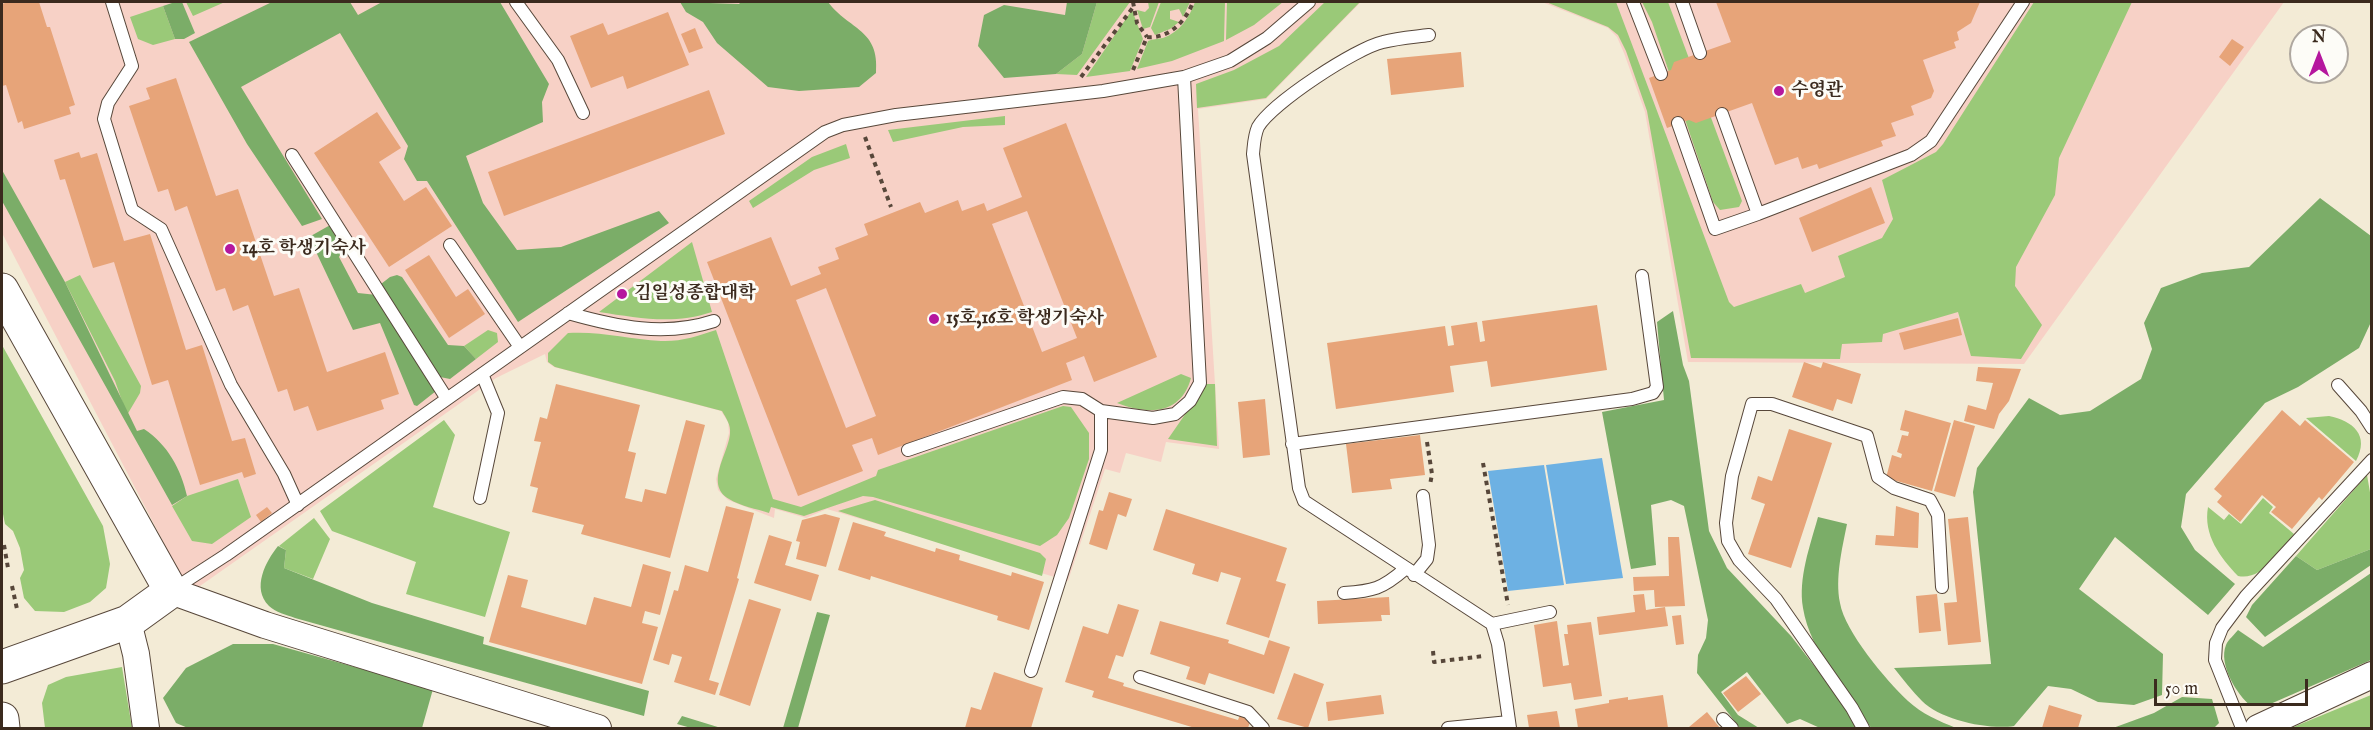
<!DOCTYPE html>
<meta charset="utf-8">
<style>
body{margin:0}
#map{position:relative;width:2373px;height:730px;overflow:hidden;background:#f3ebd6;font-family:"IM FELL English",serif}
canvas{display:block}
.frame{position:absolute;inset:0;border:3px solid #3b2a1e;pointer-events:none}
.north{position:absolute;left:2289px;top:24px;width:60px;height:60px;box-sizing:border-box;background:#fdfcf7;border:2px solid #afa8a0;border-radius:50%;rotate:0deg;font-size:16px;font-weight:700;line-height:24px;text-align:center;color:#3b2a1e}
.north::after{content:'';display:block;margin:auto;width:21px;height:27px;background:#b5179e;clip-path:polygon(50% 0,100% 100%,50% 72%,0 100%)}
.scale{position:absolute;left:2154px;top:679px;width:154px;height:27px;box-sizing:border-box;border:3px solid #3b2a1e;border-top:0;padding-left:8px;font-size:18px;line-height:21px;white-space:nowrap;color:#3b2a1e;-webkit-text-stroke:4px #fdfcf7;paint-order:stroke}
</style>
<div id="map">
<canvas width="2373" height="730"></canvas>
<div class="frame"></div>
<div class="north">N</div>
<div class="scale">50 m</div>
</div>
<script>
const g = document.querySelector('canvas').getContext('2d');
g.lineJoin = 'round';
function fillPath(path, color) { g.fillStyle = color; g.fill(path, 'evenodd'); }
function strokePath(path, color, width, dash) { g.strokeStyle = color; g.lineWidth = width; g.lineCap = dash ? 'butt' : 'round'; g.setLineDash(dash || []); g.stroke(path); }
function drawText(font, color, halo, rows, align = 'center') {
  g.font = font + ' "IM FELL English","Noto Serif KR",serif'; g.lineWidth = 6; g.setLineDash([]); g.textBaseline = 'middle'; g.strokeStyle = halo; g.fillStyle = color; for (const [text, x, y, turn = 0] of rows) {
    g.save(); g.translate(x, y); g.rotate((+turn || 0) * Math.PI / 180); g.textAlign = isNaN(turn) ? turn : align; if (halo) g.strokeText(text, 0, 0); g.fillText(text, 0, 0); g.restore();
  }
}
fillPath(new Path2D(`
 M2,2h1359l-95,97 -68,10 21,340 -53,-7 -5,20 -35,-9 -6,20 -15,-4 -37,112 -241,-72 -21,9 -31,-9 -1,9 -46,-18 -10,-10 -2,-11 13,-46 -1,-11 -7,-11 -167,-44 -7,-5 -2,-8 -49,24 -306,215 -188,-360z
 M1542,2h742l-260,362 -336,-2 -43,-250 -21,-59 -7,-16 -9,-9z`), '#f7d1c6');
fillPath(new Path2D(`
 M186,2h39l-32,14z
 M1097,2h33l-53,73 -21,-1 26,-20z
 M1148,2h11l-9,25 -7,2 -6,-19 8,2 4,-4z
 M1161,2h29l-7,15 -4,-8 -9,2v8l9,3 -9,7 -15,6 -4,-7z
 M1195,2h30l-1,39 -52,20 -35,8 11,-28c5,-2 9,-2 15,-3 17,-6 26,-20 32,-36z
 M1227,2h56l-29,23 -28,15z
 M1325,2h35l-94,96 -69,10 -1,-24 38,-14 45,-24z
 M1546,2h70l113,300 5,5 67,-23 4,9 40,-16 -7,-21 44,-18 11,-19 -11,-39 54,-28 7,-8 91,-142h98l-73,156 -4,37 -39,72 -1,19 27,39 -21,34 -50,-3 -13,-44 -75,22 -1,8 -40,2 -2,15 -149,-1 -44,-247 -21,-60 -8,-16 -10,-8z
 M1642,2h26l74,199 -3,6 -19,3 -7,-8 -61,-180z
 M163,6l12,33 -22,6 -15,-6 -8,-22z
 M1132,10l11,29 -13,32 -44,6z
 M1005,116v9l-42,2 -70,15 -5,-12z
 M846,144l4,14 -36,12 -61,38 -4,-7 63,-44z
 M692,242l20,70c-39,13 -73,6 -113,0z
 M80,275l61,111 -1,7 -13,22 -12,-34 -50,-99z
 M488,330l9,3 1,9 -22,17 -12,-13z
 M716,330l57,169 28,8 75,-31 2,-6 185,-64 8,1 18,26v26l-20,59 -12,17 -17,11 -167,-49 -10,-1 -59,20 -33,-9 -2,6c-12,-4 -29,-7 -40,-14 -25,-15 0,-46 1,-66 1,-8 -4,-15 -8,-22l-167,-44 -7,-5v-9l20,-20c32,-2 61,6 93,8 19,1 37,-5 55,-11z
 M2,345l101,181 7,38 -4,24 -16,14 -26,10 -29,-1 -11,-13 -4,-20 4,-8 -4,-22 -7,-17 -8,-7 -3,-15z
 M1181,374l10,4c-10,37 -43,37 -74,25z
 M1206,384h9l2,62 -49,-7z
 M2329,416c24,5 41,19 27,45l-50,-43z
 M444,420l11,15 -22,72 77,25 -25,85 -79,-23 10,-32 -84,-31 -12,-20z
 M2367,475l4,23v51l-54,21 -21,-14z
 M238,479l13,38 -39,27 -20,-3 -20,-35 15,-10z
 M2263,498l10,9 -4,6 25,21c-14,17 -31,47 -56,42 -18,-19 -35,-41 -30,-69l16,13 5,-6 12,10z
 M875,500l165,53 6,6 -4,17 -204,-65z
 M314,518l16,21 -17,40 -29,-11 2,-18 -7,-4z
 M122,667l10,61h-87l-3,-25 6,-18 18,-8z
 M2371,695v33h-80z`), '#9ac978');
fillPath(new Path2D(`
 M175,2h7l13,31 -11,6h-9l-12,-33z
 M272,2h78l8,13 24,-13h118l49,82 -7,18 1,20 -77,34 17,47 34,47 44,-3 98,-36 10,12 -151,99 -91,-141h-10l-13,-22 4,-13 -68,-113 -99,54 81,132 -20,7 -55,-82 -58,-102z
 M680,2l59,2 2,-2h87c21,28 52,27 48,71l-17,14 -60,4 -31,-4 -51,-44 -14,-21 -17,-10z
 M1067,2h30l-15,52 -26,20 -52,4 -26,-32 6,-31 20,-10 61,10z
 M2,170l63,112 72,149 7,-2c24,16 37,40 43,67l-15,9 -170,-304z
 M2320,198l51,38v86l-12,26 -61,39 -33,16 -79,91 -5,33 14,23 40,34 -27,31 -93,-78 -36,52 84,65 -1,41 -28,10 -36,-3 -27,-13 -23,-3 -34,40c-26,4 -73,-6 -92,-25 -10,-10 -19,-22 -28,-33l97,-4 -18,-172 4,-24 52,-70 31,17 30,-4 51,-32 11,-30 -8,-26 17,-35 41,-15 47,-6z
 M332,224l13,21 -6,12 19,36 19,2 59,96 -19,15 -3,-1 -34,-82 -27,7 -44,-93z
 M397,275l5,2 46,68 16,1 12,13 -26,20 -10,-2 -59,-93 9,-7z
 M1673,311l10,54 6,16 20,150 18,37 64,68 56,72 11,20h-38l-20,-9 -13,5 -40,-52 -26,20 17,23 21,13h-19l-43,-55 1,-18 8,-17 2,-18 -24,-114 -13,-6 -20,5 5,60 -25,4 -29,-157 62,-12 -7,-78z
 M1818,517l29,7c-5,25 -12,54 -7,79 5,29 46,77 68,98 14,13 31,20 48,27h-85c-22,-38 -61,-75 -68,-120 -5,-30 7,-62 15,-91z
 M278,546l8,4 -2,18 88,35 112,34 -1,7 166,47 -5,25 -349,-98c-8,-3 -20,-6 -26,-12 -18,-18 -3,-45 9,-60z
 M2371,549v16l-106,72 -19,-20 6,-12 44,-49 21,14z
 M2371,573v87l-103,45 -17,1c-14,-11 -33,-42 -25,-61 2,-5 9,-11 12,-15l25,17z
 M817,612l13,3 -32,113h-15z
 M233,644h40l160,45 -11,39h-234l-12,-5 -13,-25 23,-30z
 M2182,697l30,2 7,24 -5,5h-101l41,-15z
 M682,716l39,12h-30l-14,-4z`), '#7bad68');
fillPath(new Path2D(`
 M1602,458l21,120 -57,6 -20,-119z
 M1544,465l20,120 -56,6 -20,-120z`), '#6db1e3');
fillPath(new Path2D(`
 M8,2h31l8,25h3l25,78 -6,2 2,7 -47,15 -2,-8 -4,2 -12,-38 -4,1v-82z
 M1716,2h264l-9,21 -14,9 2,8 -5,2 2,6 -33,12 11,31 -3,7 -20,8 3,9 -23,8 5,13 -15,5 2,5 -64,23 -2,-5 -15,5 -4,-12 -23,8 -23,-62 -56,20 -7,-3 -22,8 -18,-50 22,-8 3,-8 57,-20z
 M668,12l21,53 -62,24 -4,-13 -32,12 -21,-52 33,-13 5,12z
 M695,28l8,20 -14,5 -8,-19z
 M2232,39l12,8 -14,19 -11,-9z
 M1461,52l3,35 -73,8 -4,-36z
 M176,78l40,118 22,-7 36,107 25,-8 28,84 58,-20 14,42 -18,6 3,9 -67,22 -9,-25 -14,5 -7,-22 -9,3 -30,-87 -15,6 -8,-23 -9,3 -29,-85 -12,5 -7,-22 -10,3 -29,-86 21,-7 -4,-11z
 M709,90l16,44 -221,82 -16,-44z
 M377,112l24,36 -22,14 25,39 22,-14 26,39 -63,41 -75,-114z
 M1066,123l91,234 -63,25 -10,-26 -18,7 6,17 -194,75 -6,-17 -20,7 11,26 -65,25 -91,-234 64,-25 20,49 30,-12 -3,-7 21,-8 -4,-11 33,-13 -4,-11 56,-22 5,11 33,-13 4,11 22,-8 3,8 35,-14 -19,-49zM1027,211l50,127 -35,14 -50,-128zM826,288l50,128 -30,12 -50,-128z
 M79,152l2,6 16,-5 27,88 26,-7 36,116 16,-5 30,96 13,-3 11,36 -12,4 -2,-6 -42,13 -32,-105 -16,5 -38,-123 -21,6 -28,-89 -5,1 -6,-20z
 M1871,187l14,36 -73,29 -13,-34z
 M429,255l27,42 12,-8 17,25 -36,24 -44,-68z
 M1597,305l10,65 -116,17 -4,-26 -37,5 4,26 -118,17 -9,-66 118,-17 3,20 6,-1 -3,-19 26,-4 3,20 5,-1 -3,-20z
 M1958,318l4,17 -58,15 -5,-17z
 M1804,362l17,6 2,-6 38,12 -9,30 -15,-5 -4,12 -41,-14z
 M1978,367l43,2 -12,32 -10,13 -5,15 -30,-8 4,-16 18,5 7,-27 -17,-2z
 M556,384l84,21 -12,46 8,2 -11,45 17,4 3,-13 21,5 20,-74 19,5 -35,133 -89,-24 3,-9 -52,-13 6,-24 -8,-2 11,-44 -7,-1 6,-24 7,2z
 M1265,399l5,56 -27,3 -5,-56z
 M1905,410l46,13 -19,68 -46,-13 6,-23 9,3 1,-4 -5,-2 5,-17 6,1 1,-4 -9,-2z
 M2282,410l18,16 5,-6 49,42 -32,38 -3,-3 -27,32 -21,-17 5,-5 -14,-12 -22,27 -23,-20 5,-6 -8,-7z
 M1954,420l21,6 -20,71 -21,-6z
 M1789,429l43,14 -41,125 -43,-14 17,-50 -14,-5 7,-23 14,5z
 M1420,435l5,40 -35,4 2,10 -40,4 -6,-49z
 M1109,492l23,7 -6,18 -8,-3 -11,36 -18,-6 10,-34 4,1z
 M726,506l28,7 -17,65 2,1 -30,101 10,3 -4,12 -41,-13 8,-25 -10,-3 -3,11 -16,-5 21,-70 4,1 7,-26 23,7z
 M1896,506l23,7 -1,35 -43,-3 1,-10 18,1z
 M267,507l5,6 -11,9 -5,-7z
 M1166,509l121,39 -11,33 10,3 -17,54 -43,-14 15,-46 -20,-6 -3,10 -26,-8 3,-10 -42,-14z
 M825,514l15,4 -14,49 -30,-8 4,-17 -4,-1 6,-21z
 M1968,517l13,125 -33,3 -4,-42 13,-1 -9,-83z
 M853,522l33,10 -2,4 51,16 1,-4 24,7 -1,5 52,16 1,-4 32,10 -15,48 -32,-10 1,-4 -127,-40 -1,4 -32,-10z
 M769,535l23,7 -7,23 34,10 -8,26 -57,-18z
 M1668,537h11l6,69 -30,1 -1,-17 -20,1 -1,-14 36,-1z
 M643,564l28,8 -11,43 -15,-4 -3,12 16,4 -16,57 -153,-42 19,-67 20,5 -7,27 65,18 8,-28 37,10z
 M1644,594l2,16 19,-3 3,19 -69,9 -2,-18 38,-5 -2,-17z
 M1937,594l4,37 -22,2 -3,-37z
 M1389,597l1,18h-9l1,6 -64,3 -1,-23z
 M749,599l32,10 -31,97 -31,-11z
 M1118,604l21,6 -16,47 -7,-2 -8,23 16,5 -1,3 115,34 2,-5 11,4 -3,9h-53l-103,-31 2,-6 -29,-9 18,-56 25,8z
 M1681,615l3,29 -8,1 -4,-29z
 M1160,621l69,19 -1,3 36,12 5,-15 21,7 -16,47 -65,-21 -4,12 -19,-6 4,-12 -40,-13z
 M1557,621l6,45 6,-1 -5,-31h4l-1,-9 24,-3 11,74 -28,4 -3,-17 -28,4 -9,-62z
 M994,672l49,16 -12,40h-66l6,-21 10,3z
 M1294,673l30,11 -16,44 -31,-9z
 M1746,676l15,18 -23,18 -15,-19z
 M1381,695l3,19 -56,7 -2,-19z
 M1663,695l5,33h-90l-3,-19 34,-6v-3l19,-3v3z
 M2049,705l33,10 -4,13h-36z
 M1557,711l3,17h-31l-2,-13z
 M1707,712l13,16h-30l-1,-1z`), '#e7a479');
const service = new Path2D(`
 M112,2l20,64 -24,37 -4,16 28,91 29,19 70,156 53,89 14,31
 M516,2l42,58 25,53
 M1633,2l28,72
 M1682,2l18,51
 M1429,35c-15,2 -31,3 -46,7 -27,6 -111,61 -125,85 -4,9 -4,18 -5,27l46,334 5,13 188,123 6,20 12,84
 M1722,114l36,100 153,-59 20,-14 92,-139
 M1678,123l37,106 43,-15
 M292,155l155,244
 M450,245l70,102
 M568,313c49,14 97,24 146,8
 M2338,385l23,26 11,17
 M1292,444l340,-45 21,-6 4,-6 -15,-111
 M908,450l155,-53 19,2 19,12 52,7 22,-4 15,-13 10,-18 -16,-306
 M480,498l18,-85 -16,-39
 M1414,575l13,-16 2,-14 -6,-49
 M172,590l54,-35 599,-423 18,-7 53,-10 207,-24 81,-14 46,-16 37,-23 42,-36
 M1344,593c29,-2 38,-4 61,-24
 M1492,624l58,-12
 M1031,671l70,-221v-39
 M1140,677l108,35 15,16
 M1723,719l9,9
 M1448,728l61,-6
 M1863,728l-11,-20 -76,-109 -37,-39 -11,-19 -2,-18 6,-47 20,-72h20l95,32 11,41 16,11 36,12 8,15 4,72
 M2242,728l-27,-68 1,-17 6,-15 24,-32 126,-136`);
const minor = new Path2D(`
 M171,591l94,34 333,103
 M128,622l8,32 10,74
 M2258,728l114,-53`);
const primary = new Path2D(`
 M2,290l169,301 -43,31 -126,45
 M2,719l1,9`);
strokePath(service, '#57473a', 14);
strokePath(minor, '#57473a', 28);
strokePath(primary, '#57473a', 35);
strokePath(new Path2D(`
 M1133,2l4,21 10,14
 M1133,70l14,-33c22,2 39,-16 46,-35
 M1081,77l53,-71
 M865,137l26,70
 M1427,442l5,32 -2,11
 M1483,463l25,142
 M4,545l4,23
 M12,586l5,23
 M1433,651l1,11 50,-6`), '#57473a', 4, [4.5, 4.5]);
strokePath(service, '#fff', 12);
strokePath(minor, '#fff', 26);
strokePath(primary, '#fff', 33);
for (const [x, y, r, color] of [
 [1779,91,6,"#b5179e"],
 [230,249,6,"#b5179e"],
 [622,294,6,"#b5179e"],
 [934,319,6,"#b5179e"]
]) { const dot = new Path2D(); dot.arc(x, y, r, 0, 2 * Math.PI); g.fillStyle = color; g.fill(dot); strokePath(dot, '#fdfcf7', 2); }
drawText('bold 18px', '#3b2a1e', '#fdfcf7', [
 ["수영관",1791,91],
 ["14호 학생기숙사",242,249],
 ["김일성종합대학",634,294],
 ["15호,16호 학생기숙사",946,319]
], 'left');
</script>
